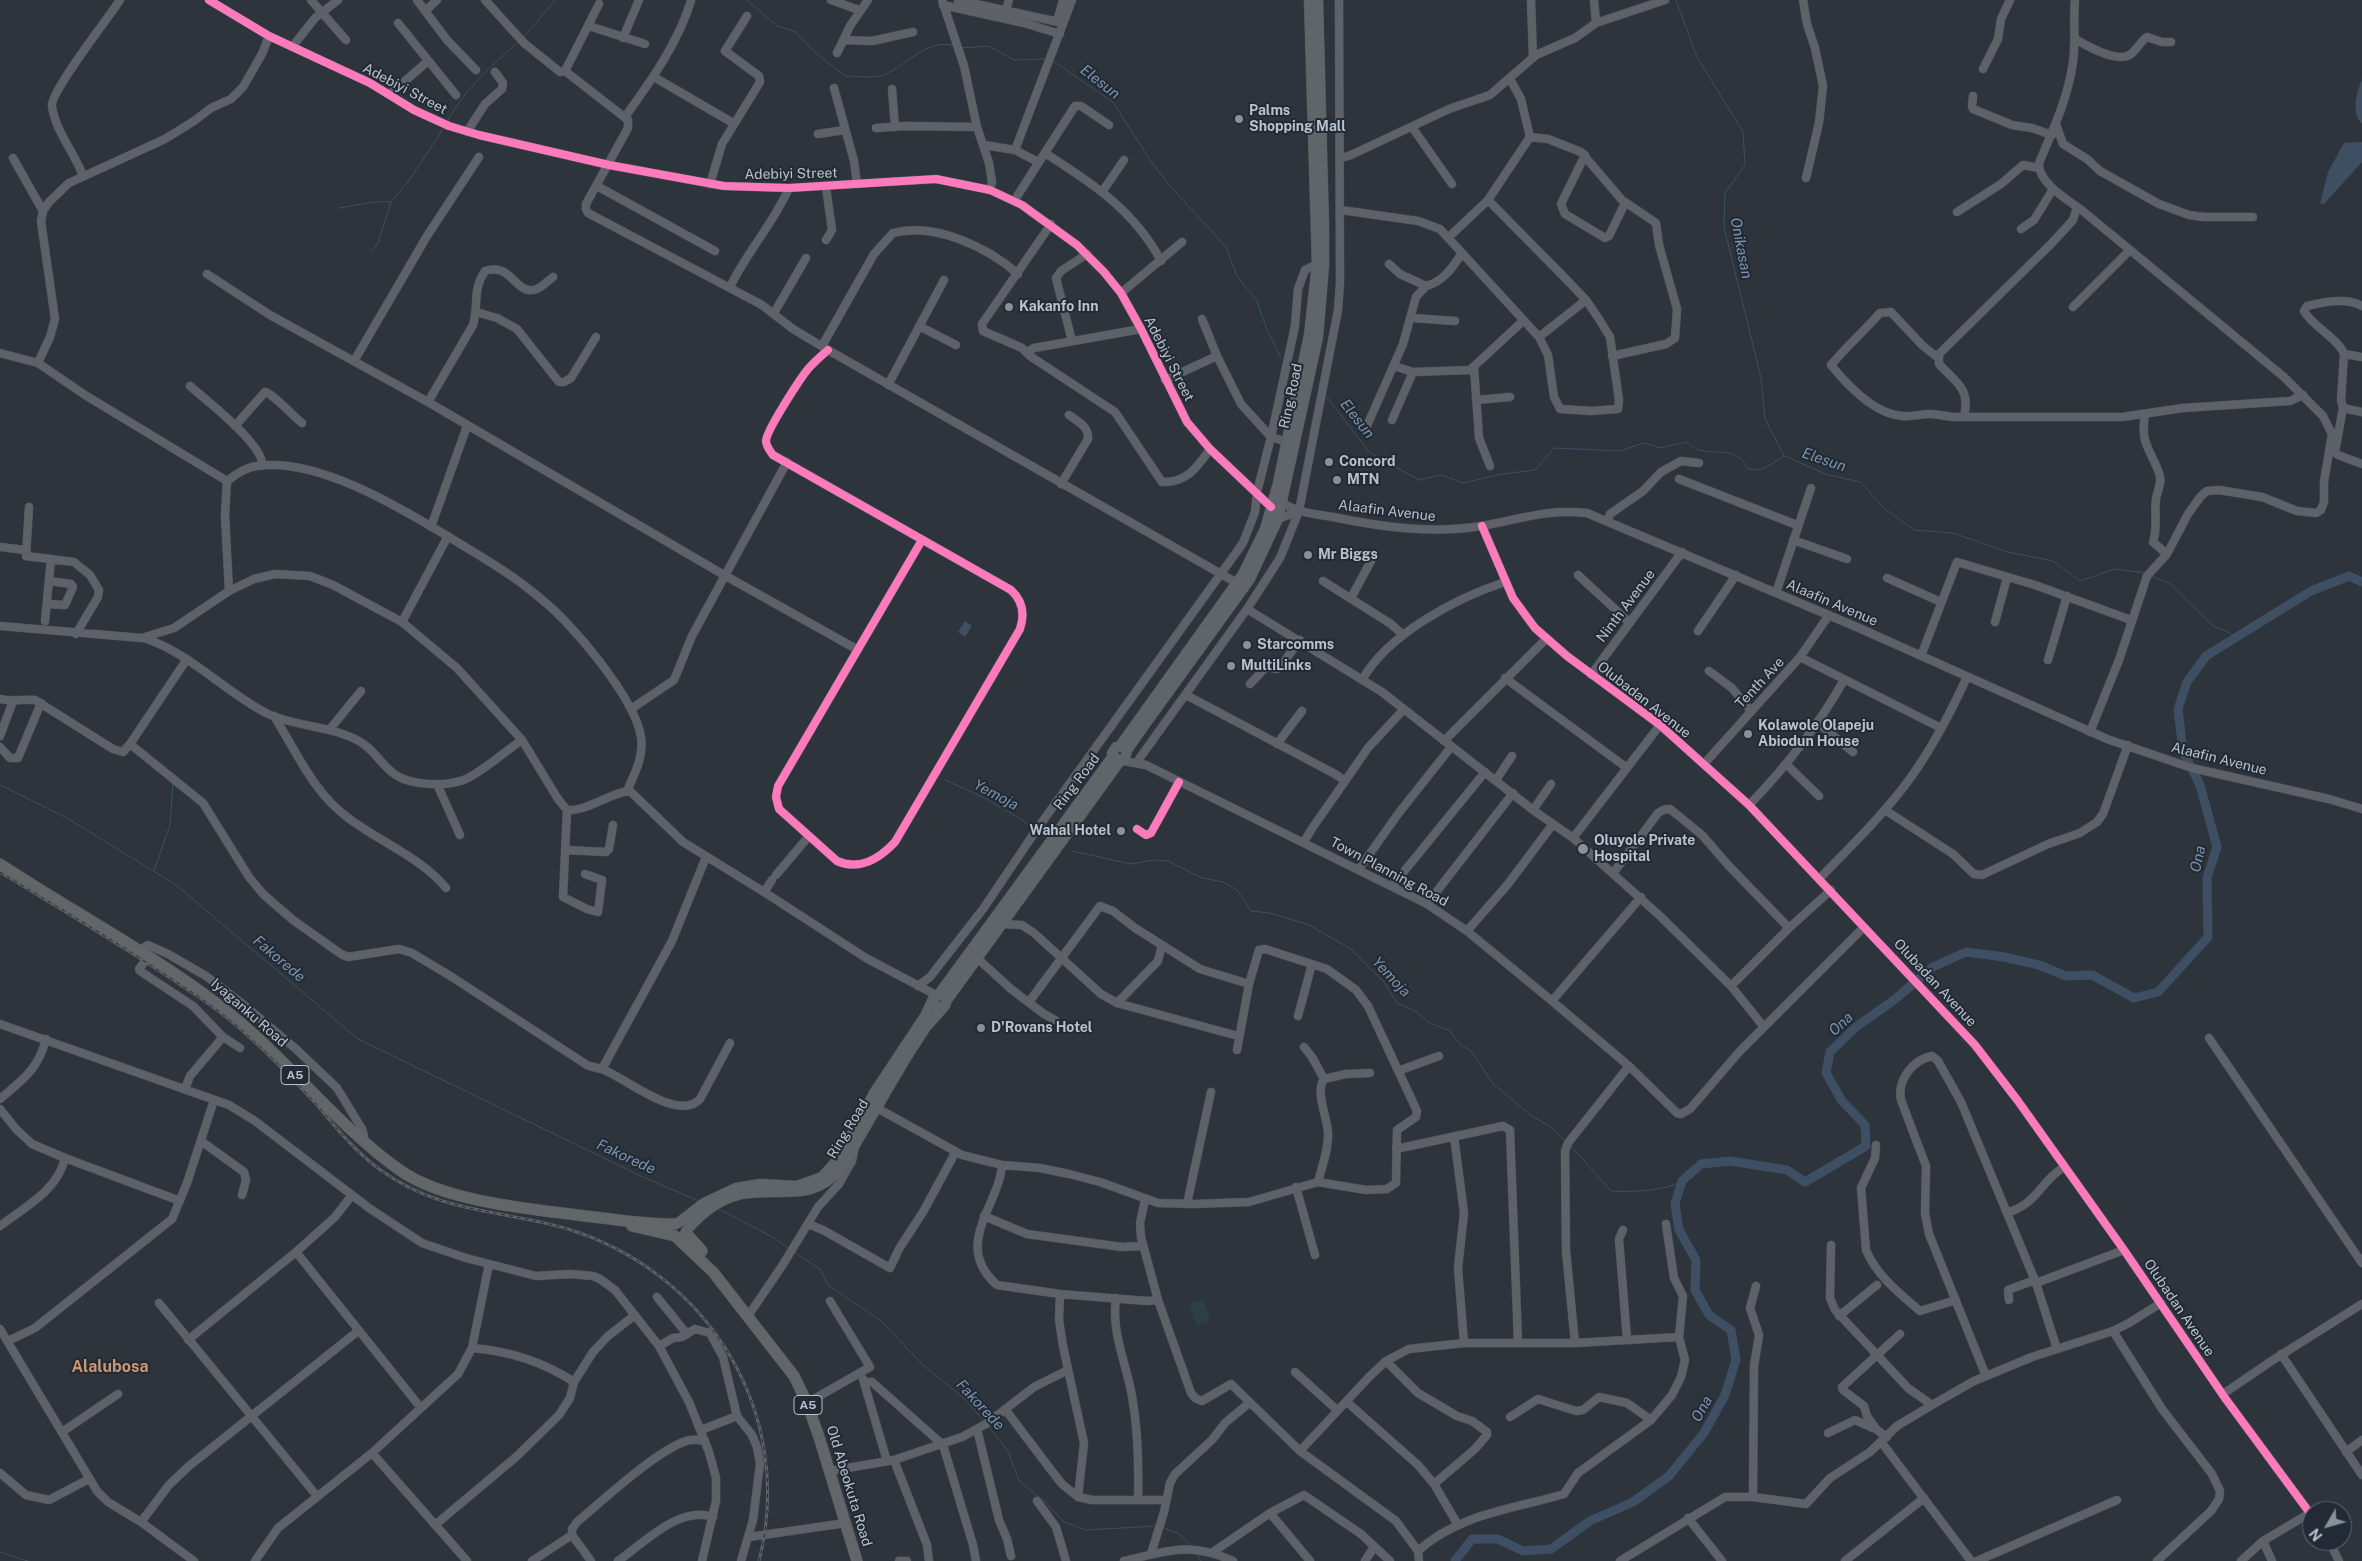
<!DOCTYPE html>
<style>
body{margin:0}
#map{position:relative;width:2362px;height:1561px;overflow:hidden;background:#2e343b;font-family:"Public Sans",sans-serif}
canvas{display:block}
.north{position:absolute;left:2302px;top:1501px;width:50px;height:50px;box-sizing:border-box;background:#212a35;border:1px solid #5e6671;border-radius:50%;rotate:232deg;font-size:14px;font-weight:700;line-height:20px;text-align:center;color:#b9c1ca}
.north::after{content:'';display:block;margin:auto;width:18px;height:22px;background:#889098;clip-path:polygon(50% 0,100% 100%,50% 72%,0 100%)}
</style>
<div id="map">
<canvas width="2362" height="1561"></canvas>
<div class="north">N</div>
</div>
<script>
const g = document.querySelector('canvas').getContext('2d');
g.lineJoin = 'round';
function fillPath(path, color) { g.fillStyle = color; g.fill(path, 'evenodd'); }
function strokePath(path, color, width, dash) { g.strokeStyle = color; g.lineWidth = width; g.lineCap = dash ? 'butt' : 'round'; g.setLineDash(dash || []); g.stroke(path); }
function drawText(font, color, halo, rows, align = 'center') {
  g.font = font + ' "Public Sans",sans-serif'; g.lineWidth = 4; g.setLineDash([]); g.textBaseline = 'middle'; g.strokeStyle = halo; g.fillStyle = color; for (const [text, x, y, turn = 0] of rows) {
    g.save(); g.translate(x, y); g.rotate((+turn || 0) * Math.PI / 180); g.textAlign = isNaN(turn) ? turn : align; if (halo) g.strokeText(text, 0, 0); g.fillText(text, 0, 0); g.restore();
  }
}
fillPath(new Path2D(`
 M1203,1299l8,22 -14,5 -8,-22z`), '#2c3f41');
fillPath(new Path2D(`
 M2362,79v45c-11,-12 -6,-30 0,-45z
 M2362,142v20l-38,42h-4l8,-32 16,-29z
 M965,621l7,5 -7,11 -7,-5z`), '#3e4f64');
strokePath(new Path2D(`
 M747,0l30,26 19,6 15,17 34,27c11,0 25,2 35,0 22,-5 47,-40 74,-30
 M1676,0l21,57 46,75 2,33 -20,28 -1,34 37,151 4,41 19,37
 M524,37l31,-37
 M961,48l28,-2 25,14 31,-1
 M1053,61l60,41 37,58 20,26 56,61 11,29 20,25 9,26 15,31
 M448,120c17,-31 44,-55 70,-78
 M339,208c16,-2 36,-8 51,-6
 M372,251l6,-8 13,-41 16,-19 36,-54
 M1327,397l42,55 50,28 22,-5 22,8 39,-9 33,-4 19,-22 66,3 24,-8 17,5 25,-6c5,3 11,9 17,9 21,3 33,-4 45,18l13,1 24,-14 40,18 35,8 24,26 30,22 39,3 55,19 45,9 27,20 35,-12 30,4
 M2151,576l18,7 43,42 24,11
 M945,780l40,18 50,30
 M0,785l67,33 109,67 182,154 285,138 56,24
 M1072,851l59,13 23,-4 14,1 34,17 21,4 14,8 14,21 19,2 39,12 42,24 33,33 13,21 20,9 14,12 18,6 11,14 12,8 21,32 39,32 17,10 17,15
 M154,871l16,-46 3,-42
 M1571,1146l40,45c23,1 50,1 71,-10
 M719,1209l57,30 13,10
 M795,1253l25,16 9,17 51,34 44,46 42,34 18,21
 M988,1426l20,25 11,30 26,21 19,20 22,8 70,-4
 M1162,1527l17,7 13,12
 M0,1552l28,9
 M1197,1553l4,8`), '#3e4f64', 1);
strokePath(new Path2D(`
 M1455,1561l17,-22h26l25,12 28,-2 39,-28 43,-19 36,-26 35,-43 21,-38 11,-35 -5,-30 -22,-15 -14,-25 1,-30 -17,-30 -4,-26 7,-23 19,-17 29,-3 57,9 18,12 61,-36 -1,-21 -23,-24 -16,-28 4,-21 26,-25 38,-27 39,-33 33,-15 38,5 35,8 27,11 26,-1 42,23 24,-6 50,-55 -1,-59 10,-31 -17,-62 -17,-34 -5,-42 9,-27 19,-26 105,-65 38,-15 13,6`), '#3e4f64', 9);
const minor = new Path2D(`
 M209,0l60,36 101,47 44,27 35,16 30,9 130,30 115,21 65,2 147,-9 54,11 32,15 55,40 27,27 17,21 20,36 46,93 23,27 61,58
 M311,0l35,40
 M417,0l30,40 29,30
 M485,0l39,43 36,29 5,-1 63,49v8l-42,76v5l2,4 174,92 31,24 35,21 409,233
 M831,0l28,10
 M942,0l22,66 13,61 12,36 3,19 -2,8
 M958,0l105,23
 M1531,0l2,58
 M1594,0l2,23
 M1803,0l4,24 8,24 8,38 -4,37 -13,55
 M2075,0c-2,21 1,41 -2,62 -5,36 -20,68 -34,101 -1,21 31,38 45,49l200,165 39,39 9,18 -8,48v20l-3,8 -5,3 -19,-2 -35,-14 -43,-7 -12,1 -6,5 -13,18 -21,40 -20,22 -28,84 -29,72
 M943,5l81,18 36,11
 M426,10l11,-10
 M1006,10l3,-10
 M1057,22l6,-22
 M398,23l58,72
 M589,26l56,18
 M623,38l16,-38
 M2075,39c12,7 43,25 56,15 6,-5 10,-13 16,-17l15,5h9
 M843,40l29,1 41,-9
 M292,47l23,-29 23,-18
 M837,53l13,-27 18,-26
 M1983,69l15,-30 3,-20 9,-19
 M565,71l34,-67
 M654,77l79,46
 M834,88l20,73 3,23
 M892,89l3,38
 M390,94l38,-33
 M1973,96l-1,10 1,3 39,16 20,3 20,7
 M625,117c27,-38 52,-72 66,-116
 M2056,124l7,20 24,15 13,12 59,33 30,11 15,2h49
 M1412,127l40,57
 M876,128l30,-2 71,1
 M467,132l18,-28 17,-15 1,-6 -8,-11
 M818,134l27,-4
 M1530,137l18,2 33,13 41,48 34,23 3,22 18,64 -2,29 -9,6 -54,12
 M984,145l31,5 23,12
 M1015,150l57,-150
 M1045,153c47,30 89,57 116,108
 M1585,155l-24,49 4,10 40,24 4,-2 16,-33
 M13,158l30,53
 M1341,158l10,-3 98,-46 41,-14 46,-40 39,-17 21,-15 69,-23
 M83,176c-8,-23 -28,-45 -31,-70 -2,-14 57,-89 68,-106
 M710,184l12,-40 38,-62 -1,-6 -34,-25 22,-35
 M597,186l118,65
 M1102,192l22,-32
 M1014,201l61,-95h6l28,19
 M1341,210l77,11 22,8 99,108 9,18 6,42 6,12 31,2 27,-2 1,-9 -9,-63 -13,-21 -11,-16 -21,-22 -77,-78
 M1957,212l44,-28 22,-19 16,3
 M1051,224l-69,100 1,7 39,17 8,8 85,56 47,70c24,1 35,-14 48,-33
 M2021,229l13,-9 19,-31
 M1449,237l39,-37 42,-63 -9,-38 -11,-20
 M826,240l6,-10 -6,-43
 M1389,264l11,10 26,12c17,-4 27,-19 36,-33
 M207,274l63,41 158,87 296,173 134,75
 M730,287c17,-35 43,-63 59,-99
 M1121,293l61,-51
 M2362,306c-16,-9 -38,-4 -55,0l-3,5c8,15 35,28 40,43l-3,46 2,8 -8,44 3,3 24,9
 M2073,307l57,-57
 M476,312l21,6 20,11 42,53h5l7,-4 25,-41
 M774,313l32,-55
 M1412,318l43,3
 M1202,319l15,37 24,48 30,33 16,5
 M919,326l37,19
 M1539,337l47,-37
 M1072,341l-16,-63 5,-7 26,-17
 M822,346l52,-92 19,-21c42,-11 94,14 125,41
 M828,350c-7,6 -14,12 -20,19 -8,10 -42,62 -42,72 0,5 4,10 7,14l238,135c12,11 14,24 9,39l-125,213c-16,17 -35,29 -58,19l-58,-52 -3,-12 2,-11 144,-246
 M1027,352l7,-4 107,-19
 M0,353l38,10 47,32 142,86
 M2344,354l18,3
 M1937,357l-15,-12 -31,-33 -11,1c-16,18 -33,33 -49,52 17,21 43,49 71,51 10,1 18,-2 28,-2 7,0 15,2 23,3h169l61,-9 107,-7 13,-6
 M354,361l73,-125 52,-79
 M38,363l12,-26 5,-18 -14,-98 2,-10 6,-9 20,-19 96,-44 29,-18 17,-13 20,-9 12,-12 19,-33 7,-18
 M1394,366l19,6 57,-2 53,-49
 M1474,367l5,71 11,28
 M1165,380l52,-24
 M888,385l56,-105
 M190,386c16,14 74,59 72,79
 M1476,400l34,-3
 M428,402l45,-77c6,-21 -1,-35 12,-54 28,-9 30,26 52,18 6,-3 11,-8 16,-12
 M2343,408l19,4
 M2145,414c-5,30 5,34 14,59 4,9 -2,18 -3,26 -2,14 2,29 -3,43l14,12
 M1964,416c7,-28 -9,-34 -25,-52v-10l113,-111 21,-23 4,-13
 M1392,420l21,-48
 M235,426l30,-34c7,1 28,24 37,31
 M1366,428l37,-84 13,-47 10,-11
 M1679,479l118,46
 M1061,484l27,-45c1,-13 -10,-17 -19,-24
 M1282,502c14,11 34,12 51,15 48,10 99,17 149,9 40,-7 62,-17 105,-13l272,115 248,111 85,29 137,31 33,10
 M29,507l-3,49 48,6 16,13 9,15 -1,7 -22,37
 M1278,519l21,-8
 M1608,520l2,-6 33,-23 18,-19 20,-11 18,2
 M1482,526l31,72 22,30 32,28 93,69 89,80 226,240 43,56 106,149 101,148 87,118
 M431,527l36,-101
 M1793,540l54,19
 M0,547l25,3
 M1578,575l52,48
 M1887,578l54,24
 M1323,581l68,43 11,10
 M229,591l-4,-76 2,-34c9,-7 19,-14 30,-15 60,-9 142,41 192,71 31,19 63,37 91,61 31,24 95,100 101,139 3,19 -6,36 -14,54
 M1776,593l35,-105
 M1351,598l20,-37
 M47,604l18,1 8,-18 -2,-3 -22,-3
 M1247,609l135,83 151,118 40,28 87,78 71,70 33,41
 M45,621l6,-62
 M402,622l46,-86
 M1995,622l12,-44
 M0,626l142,12 32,-10 55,-37 25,-12 21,-5 35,2 23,9 69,37 55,46 65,72 36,59 9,11c21,2 51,-22 64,-18l52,50 81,50 102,66 70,37
 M1698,631l38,-56
 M144,638c46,15 80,53 122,75 29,14 62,12 91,27 15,7 23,23 36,33 16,13 55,14 73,6 20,-10 38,-27 56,-39
 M1921,656l36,-94 78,23 96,35
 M1800,657l141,71
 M2048,660l19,-64
 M1709,671l23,17 19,23
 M1591,675l91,-123
 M1505,678l122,90
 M1362,680c26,-46 94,-82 143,-98
 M1250,684l16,-17 11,2 3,-2 20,-27
 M1186,695l149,79 10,7
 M0,699c12,3 23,0 35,1l78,49 10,3 7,-8 57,-85
 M631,709l43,-29 18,-44 95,-174
 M274,716c22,35 39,76 73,101 31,24 75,41 99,71
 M1818,723l35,29
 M330,729l31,-38
 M0,736l13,-35
 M1444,741l103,-103
 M130,744l73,59 46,74 14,17 30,26 48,34 7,3 51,-8 13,4 40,24 135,88c5,2 10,3 15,4 22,8 76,54 98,30l30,-56
 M1277,744l25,-33
 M0,747l10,11h8l23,-55
 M1139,759l108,-150 33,-51 19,-47 39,-201 2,-27 -1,-283
 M1123,761l23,4 281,139 40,27 85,70 77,65 48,47 4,1 9,-5 50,-58 124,-124
 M1704,764l96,-107 29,-42
 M1786,764l33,32
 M1496,780l16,-24
 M437,784l23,51
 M1749,805c37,-38 69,-79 95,-125
 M567,810l-4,87 24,12 11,3 4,-32 -17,-6
 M1533,810l18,-26
 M1885,810l68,44 21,20 8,1 66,-31 32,-11 17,-11 6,-8 25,-69
 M1137,829l9,6 5,-2 28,-51
 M1573,838l87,-113
 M1304,842l7,-12 57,-82 36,-39
 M565,850l41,2 3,-3 4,-24
 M1359,869l39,-55 53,-67
 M1614,872l44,-59 5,-3 7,-1 32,26 26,30 61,63
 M776,875l33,-39
 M1820,878c29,-30 60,-60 86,-94 24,-32 44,-70 61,-107
 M1393,885l92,-113
 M764,892l8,-12
 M1427,904l86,-111
 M1002,924l20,1 12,8 67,61 16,9 121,33
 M1467,931l41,-47 45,-60
 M138,951l10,-6 20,9 38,22 38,29 52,44 41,39 25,41 2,7 -2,3
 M146,956l-1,5 -6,8 1,2 53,35 30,31 17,11
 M977,958l34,31 33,25 11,6
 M918,986l12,-9 53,-68 54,-80 206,-286 12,-31 2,-20 14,-55 24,-111 3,-37 7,-19 12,-6
 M1731,986l58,-58 42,-38
 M1552,1001l89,-104
 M1029,1002l71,-96 13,5 22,17 65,41 49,15
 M1117,1003l41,-42 4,-16
 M1298,1016l14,-52
 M0,1024l229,81 26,16 114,87 53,35 44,15 70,18 34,-2 23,2 7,3 15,11 44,56 30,56 20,50 7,26v23l-14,60
 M2209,1038l153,225
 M1304,1047l8,10 12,22c-9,13 3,38 4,53 1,17 -6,34 -10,50
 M602,1069l70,-128 34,-84
 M1398,1071l41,-15
 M1324,1079l22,-5 24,-1
 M185,1089l5,-13 33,-39
 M0,1099c23,-20 38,-29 46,-60
 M877,1108l85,47 40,10 38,3 29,6 31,8 58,21 37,1 54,-2 69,-20 48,8 21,-1 9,-6 1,-53 19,-13 1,-6 -49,-105 -12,-16 -29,-21 -62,-20 -6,1 -10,34 -12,66
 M0,1109l16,20 16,15 33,14 115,43
 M1454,1136l10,77 -6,55 6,75
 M201,1141l43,31 2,8 -4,15
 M1876,1145l-1,13 -14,30 5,62c11,26 33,43 54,61l36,-11
 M1396,1149l107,-23 7,4 8,212
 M1002,1165c-3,41 -50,80 -5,120l63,9 87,7 11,-1
 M1296,1187l19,68
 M1145,1200l-5,23 1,14 17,63 33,93 4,5 7,3 29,-17 69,67 96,70 22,30 1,10
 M1187,1204l24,-112
 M2007,1213c33,-11 32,-31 57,-46
 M984,1216l43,18 95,13 21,-1
 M808,1224l15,6 67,38 9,-19 24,-37 32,-59
 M0,1226c25,-19 58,-36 65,-68
 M1623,1230l-4,9 8,100
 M1831,1245l-1,53 5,12 73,78 24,17
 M296,1252l125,156
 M2036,1283l88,-33
 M1060,1294l-1,26 4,26 21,97 -6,54
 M657,1297l30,37
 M1116,1298c-5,35 10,64 16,98 6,34 7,68 6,103
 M2009,1300l-1,-10 27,-10
 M159,1303l158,193
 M748,1316l34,-50 36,-59 21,-23 13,-23 3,-14
 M1839,1316l38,-31
 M0,1329l97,162 11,11 33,20 53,39
 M2113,1331l49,78 50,65 8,17 -1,8 -8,12 -54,50
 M188,1340l108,-88 39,-35 17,-22
 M8,1341l27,-13 137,-109 15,-36 27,-83
 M1575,1343l-9,-92 -1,-100 3,-8 61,-77
 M659,1346l14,-8 9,-1 13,-8 15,4 13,24 14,59 15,19 5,12 3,17 -7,56 -12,41
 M472,1348c38,3 70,13 102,34
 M2281,1354l81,121
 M1386,1361l32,32 39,23 15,5 15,11v3l-12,14 -41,35
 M1295,1372l42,38
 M1986,1376l-57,-142 -4,-21 1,-47 -25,-66c-4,-19 11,-40 31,-44l6,5 23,41 75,181 21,66
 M863,1379l24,82
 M864,1382h8l71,63 30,100 3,16
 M2223,1394l47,-32 92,-58
 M1347,1402l71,63 16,19 24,41
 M807,1403l63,-36 -40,-66
 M1005,1409l46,61 11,14 16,13 14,3h74
 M1510,1417l28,-18 38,12 7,-1 16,-13 28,6 24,17
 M977,1429l22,91 8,19 4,17
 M701,1430l36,-14
 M62,1432l56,-38
 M1828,1433l27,-13 18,8
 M1887,1437l-10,-7 -10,-14 -3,-10 -21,-16 -1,-3 58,-53
 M1882,1443l89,118
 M1300,1451l70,-75 16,-15 23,-12 55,-6h111l104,-6
 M2346,1452l16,-12
 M372,1453l95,108
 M894,1460l33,85 2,16
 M830,1471l64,-11 68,-23 24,-13 48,-37 34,-17
 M0,1473l26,22 23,5 40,-21
 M1753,1497l1,-131 5,-31 -9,-27 6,-22
 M1037,1501l19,26 10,34
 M1270,1513l40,48
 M1688,1518l34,43
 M141,1522l28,-37 20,-19 169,-135
 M435,1525l81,-68 43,-42 11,-17 4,-16 19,-30 15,-16 27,-21
 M572,1535l19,26
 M749,1537l97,-14
 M2263,1541l9,20
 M2329,1541l10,20
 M1418,1551c40,-37 96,-42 146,-57l14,-21 73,-53 21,-25 9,-18 4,-17 -6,-23 4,-41 -9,-18 -8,-54
 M1213,1552l57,-39 34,-18 57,39 29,27
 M1151,1554l13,-42 6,-29 5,-9 37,-34 13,-17 24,-20
 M255,1561l23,-33 94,-75 86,-79 14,-26 17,-84
 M532,1561l40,-26v-6l5,-7c24,-20 84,-76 113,-82 5,-1 10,0 15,1
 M618,1561c26,-18 62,-56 95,-44
 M899,1561h8
 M1124,1561c43,-10 66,-20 109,0
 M1365,1561l9,-14
 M1620,1561l105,-64h28l53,7 24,-26 40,-26 27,-26 35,-21 42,-24 58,-24 81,-26 16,-8 32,-20
 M1845,1561l79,-63
 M1977,1561l140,-61
 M2241,1561l22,-20 47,-28`);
const major = new Path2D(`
 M1120,746l123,-172 22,-45 13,-46 31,-148 8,-71 -8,-264
 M1127,750l-4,-4 -7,1 -4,6 1,3 7,5 5,-2 2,-9 19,-27 104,-144 28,-60 40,-182 6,-72v-37l-6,-228
 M939,994l174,-238
 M947,1000l173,-239
 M678,1223l26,-20 32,-15 24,-4 37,2 25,-9 17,-19 35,-65 51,-77 9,-19 9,-3 4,6 -2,6 -5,2 -4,-2 -3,-4
 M686,1231c17,-20 38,-36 64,-38 38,-4 64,8 92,-26l64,-109 20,-31 17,-19`);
const highway = new Path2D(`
 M0,864c73,48 151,89 220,142 65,49 114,118 181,165 45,31 130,38 184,45 29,3 61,9 90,8
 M632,1226l43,10
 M686,1233l16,18
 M677,1238l36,34 81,104 13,27 12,34 38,124`);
strokePath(minor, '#4c5055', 9);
strokePath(major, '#4c5157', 11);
strokePath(highway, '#4b5056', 12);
strokePath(minor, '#5e6268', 8);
strokePath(major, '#60656a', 10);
strokePath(highway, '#636668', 11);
const rail = new Path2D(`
 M0,872c54,33 108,65 161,100 29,19 59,38 85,62 25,22 48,46 71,71 19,23 38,46 62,64 61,45 121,40 189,60 142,44 228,186 191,332`);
strokePath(rail, '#5d6166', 3);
strokePath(rail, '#212a35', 1, [4]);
strokePath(new Path2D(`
 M209,0l60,36 101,47 44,27 35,16 30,9 130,30 115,21 65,2 147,-9 54,11 32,15 55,40 27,27 17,21 20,36 46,93 23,27 61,58
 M828,350c-7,6 -14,12 -20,19 -8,10 -42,62 -42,72 0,5 4,10 7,14l238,135c12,11 14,24 9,39l-125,213c-16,17 -35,29 -58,19l-58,-52 -3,-12 2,-11 144,-246
 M1482,526l31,72 22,30 32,28 93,69 89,80 226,240 43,56 106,149 101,148 87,118
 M1137,829l9,6 5,-2 28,-51`), '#fd7abc', 8);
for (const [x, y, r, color] of [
 [1239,119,5,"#889098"],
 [1009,307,5,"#889098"],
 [1329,462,5,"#889098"],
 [1337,480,5,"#889098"],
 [1308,555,5,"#889098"],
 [1247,645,5,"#889098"],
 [1231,666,5,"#889098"],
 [1748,734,5,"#889098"],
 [1121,831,5,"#889098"],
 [1583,849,6,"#889098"],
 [981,1028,5,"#889098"]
]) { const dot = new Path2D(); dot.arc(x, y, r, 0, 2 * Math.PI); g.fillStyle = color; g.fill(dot); strokePath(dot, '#212a35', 2); }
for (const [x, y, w] of [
 [295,1075,28],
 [808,1405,28]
]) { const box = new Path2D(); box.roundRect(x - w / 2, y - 9.5, w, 19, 4); g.fillStyle = '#212a35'; g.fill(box); strokePath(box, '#b9c1ca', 1); }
drawText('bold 12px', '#b9c1ca', null, [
 ["A5",295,1075],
 ["A5",808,1405]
]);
drawText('14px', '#b9c1ca', '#212a35', [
 ["Adebiyi Street",405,89,28],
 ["Adebiyi Street",791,174,-1],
 ["Adebiyi Street",1169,359,63],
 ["Ring Road",1291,396,-78],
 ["Alaafin Avenue",1387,511,7],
 ["Alaafin Avenue",1832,603,23],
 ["Ninth Avenue",1626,606,-53],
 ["Tenth Ave",1760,683,-47],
 ["Olubadan Avenue",1644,700,38],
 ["Alaafin Avenue",2219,759,14],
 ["Ring Road",1077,782,-53],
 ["Town Planning Road",1389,872,28],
 ["Olubadan Avenue",1935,983,47],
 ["Iyaganku Road",249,1013,41],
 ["Ring Road",848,1129,-59],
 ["Olubadan Avenue",2179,1308,56],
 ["Old Abeokuta Road",849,1486,73]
]);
drawText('bold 14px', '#b9c1ca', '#212a35', [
 ["Palms",1249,111],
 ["Shopping Mall",1249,127],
 ["Kakanfo Inn",1019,307],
 ["Concord",1339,462],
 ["MTN",1347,480],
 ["Mr Biggs",1318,555],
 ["Starcomms",1257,645],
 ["MultiLinks",1241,666],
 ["Kolawole Olapeju",1758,726],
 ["Abiodun House",1758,742],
 ["Wahal Hotel",1111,831,"right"],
 ["Oluyole Private",1594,841],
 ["Hospital",1594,857],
 ["D'Rovans Hotel",991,1028]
], 'left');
drawText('italic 15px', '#7d92aa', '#212a35', [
 ["Elesun",1100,82,38],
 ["Onikasan",1741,248,79],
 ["Elesun",1357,419,52],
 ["Elesun",1824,460,19],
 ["Yemoja",996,795,28],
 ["Ona",2198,859,-78],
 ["Fakorede",279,959,40],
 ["Yemoja",1391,977,47],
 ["Ona",1841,1024,-42],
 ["Fakorede",626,1157,25],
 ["Fakorede",980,1405,47],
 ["Ona",1702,1409,-61]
]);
drawText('bold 16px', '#cd9671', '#212a35', [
 ["Alalubosa",110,1367]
]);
</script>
